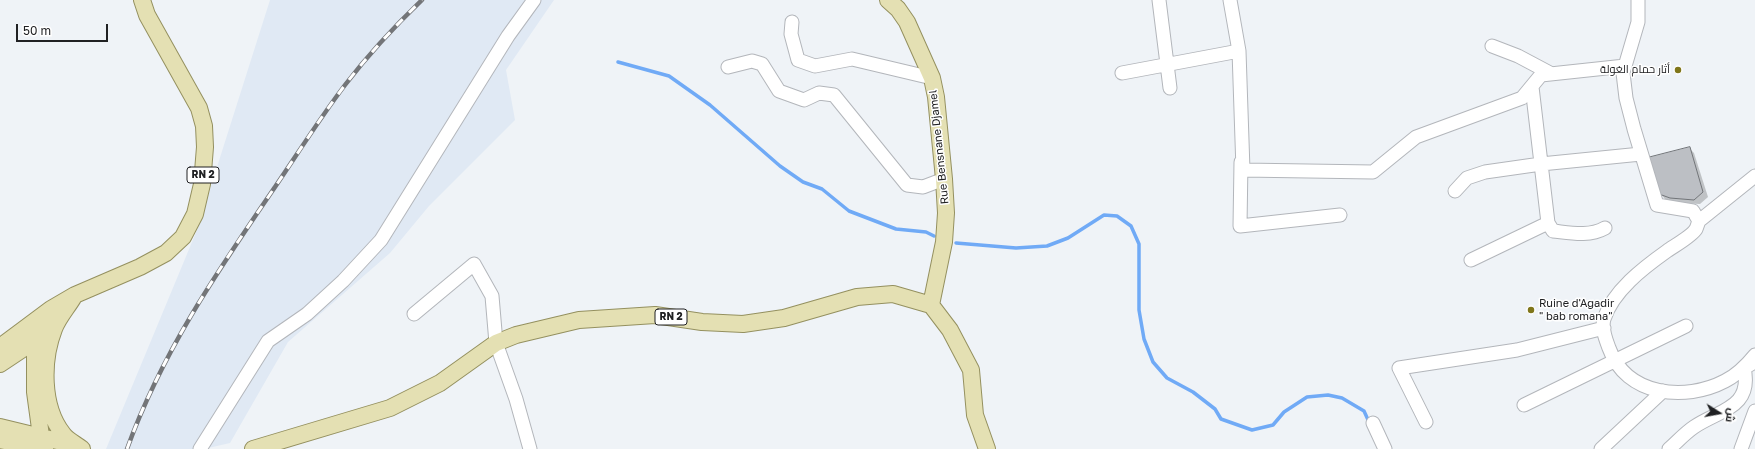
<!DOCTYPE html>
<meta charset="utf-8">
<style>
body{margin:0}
#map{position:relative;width:1755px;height:449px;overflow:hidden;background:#eff3f7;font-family:"Golos Text",Cairo,sans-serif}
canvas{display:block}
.north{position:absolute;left:1699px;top:393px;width:40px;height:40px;-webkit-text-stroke:3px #fff;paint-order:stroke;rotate:101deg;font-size:11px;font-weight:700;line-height:16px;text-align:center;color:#202123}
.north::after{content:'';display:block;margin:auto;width:14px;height:18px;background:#202123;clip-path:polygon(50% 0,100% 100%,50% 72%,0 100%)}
.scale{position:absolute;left:16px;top:24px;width:92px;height:18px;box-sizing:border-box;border:2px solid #202123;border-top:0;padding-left:5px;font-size:12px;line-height:14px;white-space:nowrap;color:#202123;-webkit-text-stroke:3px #fff;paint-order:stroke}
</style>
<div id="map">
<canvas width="1755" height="449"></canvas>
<div class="north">ش</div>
<div class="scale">50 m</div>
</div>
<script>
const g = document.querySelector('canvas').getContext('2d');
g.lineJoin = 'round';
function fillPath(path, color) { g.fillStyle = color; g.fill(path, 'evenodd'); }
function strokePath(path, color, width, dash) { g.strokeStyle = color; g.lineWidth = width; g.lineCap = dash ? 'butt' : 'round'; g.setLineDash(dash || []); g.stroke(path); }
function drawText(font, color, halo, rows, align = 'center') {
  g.font = font + ' "Golos Text",Cairo,sans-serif'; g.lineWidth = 3; g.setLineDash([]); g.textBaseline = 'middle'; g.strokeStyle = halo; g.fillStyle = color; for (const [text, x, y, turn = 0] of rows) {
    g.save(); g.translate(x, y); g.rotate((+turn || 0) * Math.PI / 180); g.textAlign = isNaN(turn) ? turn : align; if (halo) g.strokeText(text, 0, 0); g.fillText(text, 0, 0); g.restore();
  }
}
fillPath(new Path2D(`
 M270,0h284l-48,70 9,50 -86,86 -39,47 -102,89 -58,101 -26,6h-98l91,-219z`), '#e0e9f4');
fillPath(new Path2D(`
 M1689,148l5,5 14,44 -8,7 -24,-1 -11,-4 -5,-6z`), '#0003');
strokePath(new Path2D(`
 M618,62l51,14 41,29 70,61 23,16 19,7 27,22 47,18 30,3 8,4
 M956,243l60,5 31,-2 21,-8 36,-23 13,1 14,10 8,18v66l5,29 9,23 14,16 26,14 22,17 6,10 31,11 21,-5 11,-13 23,-15 21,-2 14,3 22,13 5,11`), '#70aaf6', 3.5);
const building = new Path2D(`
 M1690,147l13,45 -9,8 -24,-2 -11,-4 -12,-36z`);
fillPath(building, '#bcbfc4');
strokePath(building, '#717478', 1);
const minor = new Path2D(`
 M1159,0l11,88
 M1230,0l9,51 4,119 130,2 43,-35 106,-39 19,-23 84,-9
 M1638,0v22l-15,51 3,25 8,31 23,76 36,6 6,10c-1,2 -2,6 -3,8 -4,7 -22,17 -29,22 -24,17 -54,40 -63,68 -3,9 2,21 5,29 17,48 76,54 116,33 12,-6 21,-15 30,-26
 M792,22l-1,12 7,26 17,6 37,-7 80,19
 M1492,46l26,10 32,17
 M728,67l24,-6 10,3 17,27 25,9 15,-7 15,2 73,90 16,2 21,-8
 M1122,73l117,-22
 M1532,87l16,136 5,8c18,2 36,6 52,-3
 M1241,162l-1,64 100,-11
 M1455,191l12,-13 18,-6 56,-8 100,-10
 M1699,221l56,-45
 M1471,260l77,-37
 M414,314l60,-50 18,32 4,47 20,56 14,50
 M1524,405l162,-79
 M1426,422l-27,-54 118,-18 87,-22
 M1373,423l12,26
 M200,449l68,-108 39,-27 36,-33 38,-41 127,-204 26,-36
 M1601,449l62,-58
 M1669,449c8,-7 16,-16 25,-22 25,-17 59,-19 50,-59l7,-4
 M1741,449l14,-38`);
const major = new Path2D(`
 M888,0l10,9 9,13 25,56 4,19 8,82 2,34 -2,29 -13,63
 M73,298c-6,10 -15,20 -19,31 -12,31 -13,77 9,105 4,6 13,10 19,15
 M0,347l51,-38
 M0,364l42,-28
 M0,427l74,18
 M41,436l-6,-44v-45l16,-38 24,-14 65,-28 26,-14 17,-16 12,-23 7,-30 3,-37 -1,-21 -5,-18 -52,-93 -5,-15
 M0,440l45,9
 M253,449l137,-41 50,-25 56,-40 20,-8 63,-15 76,-5 47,7 41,2 41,-6 73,-21 36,-3 38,11 19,25 21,40 4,45 12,34`);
strokePath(minor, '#b3b6bb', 15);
strokePath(major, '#94905f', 18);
strokePath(minor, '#fff', 13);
strokePath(major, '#e4e0b3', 16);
const rail = new Path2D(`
 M127,449c35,-97 90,-177 148,-262 23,-34 45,-69 70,-102 23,-30 50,-59 77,-85`);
strokePath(rail, '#737578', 4.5);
strokePath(rail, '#fff', 3, [9]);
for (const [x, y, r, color] of [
 [1678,70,4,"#7f761a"],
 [1531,310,4,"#7f761a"]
]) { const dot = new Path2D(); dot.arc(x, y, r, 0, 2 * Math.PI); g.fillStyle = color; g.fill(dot); strokePath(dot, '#fff', 1.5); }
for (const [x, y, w] of [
 [203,175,32],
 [671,317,32]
]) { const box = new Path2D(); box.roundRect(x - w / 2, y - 8, w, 16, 3); g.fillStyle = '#fff'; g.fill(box); strokePath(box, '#202123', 1); }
drawText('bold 10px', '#202123', null, [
 ["RN 2",203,175],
 ["RN 2",671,317]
]);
drawText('11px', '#202123', '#fff', [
 ["أثار حمام الغولة",1670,70],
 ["Ruine d'Agadir",1539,304,"left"],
 ["\" bab romana\"",1539,317,"left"]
], 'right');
drawText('11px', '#202123', '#fff', [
 ["Rue Bensnane Djamel",939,147,-96]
]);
</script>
